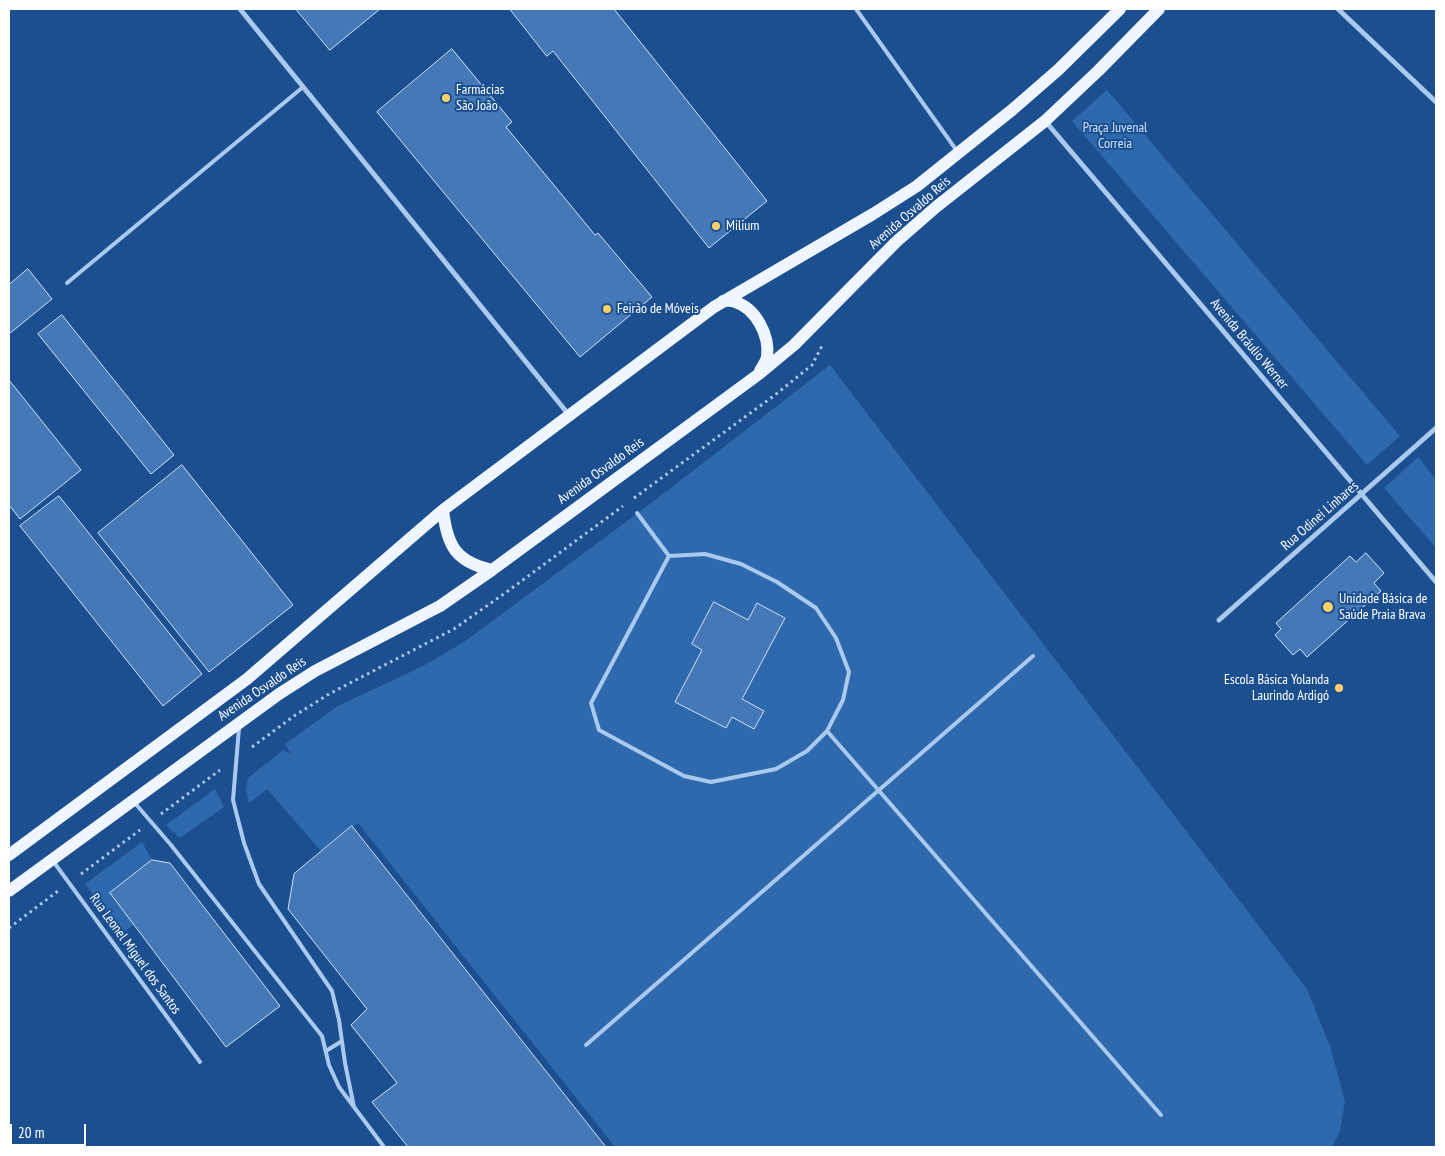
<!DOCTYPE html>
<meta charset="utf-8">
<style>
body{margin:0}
#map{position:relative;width:1445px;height:1156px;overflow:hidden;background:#1b4f8f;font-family:"PT Sans Narrow",sans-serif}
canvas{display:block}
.frame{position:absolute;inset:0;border:10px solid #fff;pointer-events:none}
.scale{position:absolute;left:10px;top:1124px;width:76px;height:22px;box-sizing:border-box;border:2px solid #fff;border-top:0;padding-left:6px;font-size:15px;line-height:18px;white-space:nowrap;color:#fff;-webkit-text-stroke:4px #1b4f8f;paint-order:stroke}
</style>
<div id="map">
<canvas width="1445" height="1156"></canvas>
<div class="frame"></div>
<div class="scale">20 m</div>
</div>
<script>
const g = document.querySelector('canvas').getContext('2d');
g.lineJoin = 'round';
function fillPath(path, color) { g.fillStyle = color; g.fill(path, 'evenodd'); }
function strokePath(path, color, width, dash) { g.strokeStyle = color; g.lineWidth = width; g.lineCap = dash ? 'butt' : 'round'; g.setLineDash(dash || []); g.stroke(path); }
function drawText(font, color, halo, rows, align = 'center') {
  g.font = font + ' "PT Sans Narrow",sans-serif'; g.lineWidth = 4; g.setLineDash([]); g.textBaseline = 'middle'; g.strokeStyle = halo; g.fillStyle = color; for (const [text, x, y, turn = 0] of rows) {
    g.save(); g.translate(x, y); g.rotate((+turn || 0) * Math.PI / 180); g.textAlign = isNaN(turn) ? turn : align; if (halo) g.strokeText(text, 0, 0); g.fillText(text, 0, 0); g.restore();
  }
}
fillPath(new Path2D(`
 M1107,90l293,346 -33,29 -295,-344z
 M830,365l477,624 24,60 14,53 -5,29 -8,16h-717l-257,-324 -37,28 -54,-62 -18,14 -3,-12 2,-13 35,-28 9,5 -7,-11 53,-38 85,-40 41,-24 182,-135zM714,602l34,18 9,-17 28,14 -43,82 22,12 -10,18 -22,-12 -7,11 -49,-26 26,-52 -10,-6z
 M1418,457l18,22v69l-52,-60z
 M215,789l9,18 -44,31 -14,-13z
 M142,842l10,18 -41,33 23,31 -11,9 -38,-49z`), '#2e69ad');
const building = new Path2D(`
 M296,9h84l-50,41z
 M510,9h104l153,192 -58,47 -156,-197 -6,5z
 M452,49l60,73 -6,5 89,108 3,-2 54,64 -72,60 -203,-245z
 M28,269l24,30 -43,35v-49z
 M62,315l112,140 -23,19 -113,-140z
 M9,380l72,90 -61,49 -11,-14z
 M182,465l111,140 -84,67 -111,-139z
 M59,496l143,178 -39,32 -143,-180z
 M1366,553l18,20 -10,10 7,8 -74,66 -7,-8 -7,6 -18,-20 6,-6 -5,-6 74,-67 6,6z
 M714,602l34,18 9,-17 28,15 -43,81 22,12 -10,18 -22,-12 -6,11 -51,-26 27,-52 -10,-6z
 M352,826l254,321h-198l-36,-45 25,-19 -46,-58 16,-16 -79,-100 6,-35z
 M152,860l18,3 110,143 -54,41 -116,-154z`);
fillPath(building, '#4478b7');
strokePath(building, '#cfe3fa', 1);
strokePath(new Path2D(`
 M634,498l141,-103 37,-30 10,-19
 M252,747l42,-31 35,-22 125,-65 54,-38 115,-85
 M161,814l59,-44
 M81,874l59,-44
 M9,928l49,-37`), '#a9c9ee', 3, [2.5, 4]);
strokePath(new Path2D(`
 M856,9l101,142
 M67,283l236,-196
 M637,513l32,43
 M705,554l36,10 36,18 39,26 20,30 13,34 -6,28 -16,31 -20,20 -31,18 -65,13 -27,-6 -85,-46 -8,-27 78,-147z
 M239,728l-6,72 11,43 15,41 73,107 7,29 6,43 9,44
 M827,731l334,384
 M134,802l37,43 151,191 7,29 10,22 45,60
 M53,861l147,201
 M586,1045l447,-389
 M326,1051l16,-10`), '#a9c9ee', 4);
strokePath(new Path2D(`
 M240,9l329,406
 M1338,9l98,93
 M1046,122l390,460
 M1219,620l217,-192`), '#a9c9ee', 5);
strokePath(new Path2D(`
 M723,301c3,0 8,-1 12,1 21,6 35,34 32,55 -1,5 -5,10 -7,14
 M443,510c4,36 13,52 49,60
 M9,855l238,-176 196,-169 271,-203 159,-93 44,-28 95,-76 46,-40 62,-61
 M9,891l270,-197 36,-23 125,-65 52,-36 267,-196 35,-29 103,-104 39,-34 109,-86 53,-50 61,-62`), '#f0f6ff', 12);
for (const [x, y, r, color] of [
 [446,98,5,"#ffd166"],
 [716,226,5,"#ffd166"],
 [607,309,5,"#ffd166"],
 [1328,607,6,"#ffd166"],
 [1339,688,5,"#ffd166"]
]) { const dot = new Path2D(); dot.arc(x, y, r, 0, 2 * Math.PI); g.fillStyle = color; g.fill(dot); strokePath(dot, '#1b4f8f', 2); }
drawText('14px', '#fff', '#1b4f8f', [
 ["Farmácias",456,90],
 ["São João",456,106],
 ["Milium",726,226],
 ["Feirão de Móveis",617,309],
 ["Unidade Básica de",1339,599],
 ["Saúde Praia Brava",1339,615],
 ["Escola Básica Yolanda",1329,680,"right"],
 ["Laurindo Ardigó",1329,696,"right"]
], 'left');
drawText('14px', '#cfe3fa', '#1b4f8f', [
 ["Praça Juvenal",1115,128],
 ["Correia",1115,144]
]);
drawText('14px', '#fff', '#1b4f8f', [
 ["Avenida Osvaldo Reis",910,213,-41],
 ["Avenida Bráulio Werner",1249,344,50],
 ["Avenida Osvaldo Reis",601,471,-36],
 ["Rua Odinei Linhares",1320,516,-41],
 ["Avenida Osvaldo Reis",262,689,-34],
 ["Rua Leonel Miguel dos Santos",135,954,54]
]);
</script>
